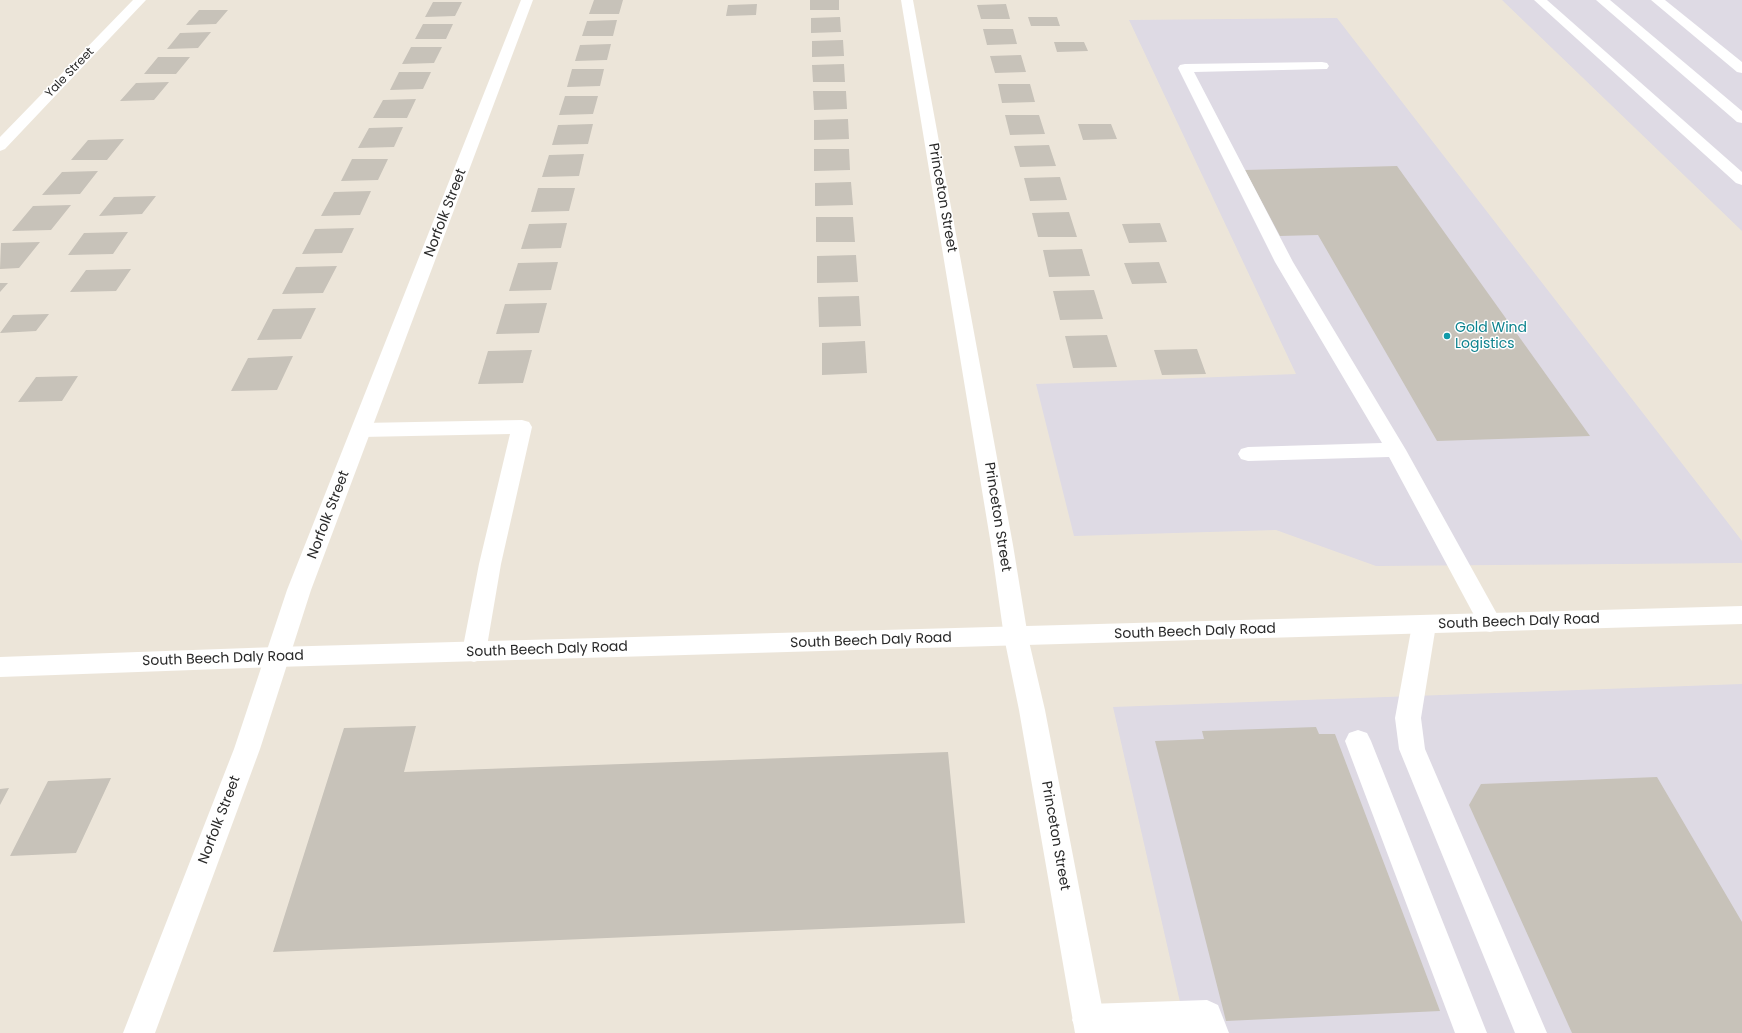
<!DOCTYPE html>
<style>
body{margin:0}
canvas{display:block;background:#ece5d9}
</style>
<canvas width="1742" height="1033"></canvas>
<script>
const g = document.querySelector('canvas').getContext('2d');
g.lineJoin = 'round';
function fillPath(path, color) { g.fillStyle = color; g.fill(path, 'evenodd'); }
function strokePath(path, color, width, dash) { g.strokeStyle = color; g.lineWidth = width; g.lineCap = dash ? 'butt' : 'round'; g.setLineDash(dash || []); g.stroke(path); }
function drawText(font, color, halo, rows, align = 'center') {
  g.font = font + ' Poppins,sans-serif'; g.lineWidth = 3; g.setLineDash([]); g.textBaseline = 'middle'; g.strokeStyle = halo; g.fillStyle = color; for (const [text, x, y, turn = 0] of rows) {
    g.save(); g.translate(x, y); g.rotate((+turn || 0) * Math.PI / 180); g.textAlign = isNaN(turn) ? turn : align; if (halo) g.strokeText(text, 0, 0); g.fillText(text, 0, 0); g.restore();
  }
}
fillPath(new Path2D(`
 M1502,0h240v231z
 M1337,18l405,523v22l-366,3 -100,-36 -202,6 -38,-152 260,-10 -167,-354z
 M1742,684v349h-555l-74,-326z`), '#dedae4');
fillPath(new Path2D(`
 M594,0h29l-4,14h-30z
 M810,0h29v10h-29z
 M433,2h29l-7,14 -30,1z
 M757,4l-1,11 -30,1 2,-11z
 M1006,4l4,15h-29l-4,-14z
 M199,10h29l-12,14 -30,1z
 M840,17l1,15 -30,1v-15z
 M1028,17h29l3,9h-29z
 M617,20l-4,16h-31l5,-15z
 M423,24h30l-7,15h-31z
 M983,29h30l4,15 -30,1z
 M211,32l-13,16 -31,1 13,-16z
 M843,40l1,16 -32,1v-16z
 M1054,42h30l4,9 -31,1z
 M611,44l-4,16 -32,1 5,-16z
 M411,47h31l-8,16 -32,1z
 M1021,55l5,17 -31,1 -5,-17z
 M158,57h32l-14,17h-32z
 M844,64l1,18h-32l-1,-17z
 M572,69h32l-4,17 -33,1z
 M399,72h32l-8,17 -33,1z
 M169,82l-15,18 -34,1 16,-18z
 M998,84h32l5,18 -33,1z
 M813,91h33l1,18 -33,1z
 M565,96h33l-5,18 -34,1z
 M416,99l-9,19h-34l10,-18z
 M1005,115h34l6,19 -35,1z
 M848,119l1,20 -35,1v-20z
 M593,124l-5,20 -36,1 6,-20z
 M1078,124h33l6,15 -34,1z
 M403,127l-9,20 -36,1 11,-20z
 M124,139l-17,21h-36l17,-20z
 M1049,145l7,21 -36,1 -6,-21z
 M814,149h35l1,21 -36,1z
 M584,154l-5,22 -37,1 7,-22z
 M352,159h36l-10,21 -37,1z
 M1397,166l193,270 -153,5 -119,-206 -38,1 -35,-66z
 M98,171l-18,23 -38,1 20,-23z
 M1060,177l7,23 -37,1 -6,-23z
 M851,182l2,23 -38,1v-23z
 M538,188h37l-6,23 -38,1z
 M371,191l-11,24 -39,1 13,-24z
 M156,196l-14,18 -43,2 15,-19z
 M71,205l-20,25 -39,1 21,-25z
 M1069,212l8,25h-39l-6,-24z
 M816,217h37l2,25h-39z
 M567,223l-6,25 -40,1 8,-25z
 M1160,223l7,19 -38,1 -7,-19z
 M354,228l-12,25 -40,1 13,-25z
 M128,232l-15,22 -45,1 16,-22z
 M40,242l-21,26 -19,1 1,-26z
 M1082,249l8,27 -41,1 -6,-27z
 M856,255l2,27 -41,1v-27z
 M558,262l-7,28 -42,1 9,-28z
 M1159,262l8,21 -35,1 -8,-21z
 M337,266l-14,27 -41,1 14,-27z
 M131,269l-15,22 -46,1 16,-22z
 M0,283h8l-8,9z
 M1094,290l9,29 -43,1 -7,-29z
 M859,296l2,30 -42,1 -1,-30z
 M547,303l-8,30 -43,1 9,-30z
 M316,308l-15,31 -44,1 16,-31z
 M49,314l-13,17 -36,2 13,-18z
 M1107,335l10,32 -44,1 -8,-32z
 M865,341l2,32 -45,2v-32z
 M1197,349l9,25 -44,1 -8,-25z
 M532,350l-9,33 -45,1 10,-33z
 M293,356l-16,34 -46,1 17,-33z
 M78,376l-16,25 -44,1 18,-25z
 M416,726l-12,46 544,-20 17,171 -692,29 71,-224z
 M1316,727l3,7h16l105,277 -214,10 -71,-280 49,-2 -2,-8z
 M1657,777l85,145v111h-170l-103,-228 12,-21z
 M111,778l-35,75 -66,3 38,-75z
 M9,788l-9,17v-16z`), '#c7c2b9');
fillPath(new Path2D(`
 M1534,0h13l195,172v13l-6,-2z
 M1596,0h14l132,111v12l-5,-1z
 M1651,0h14l77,62v11l-5,-1z
 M1322,62l5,1 2,3 -2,3 -133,3 99,190 113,188 96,173 -4,7 -8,2 -8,-2 -93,-173 -141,4 -7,-2 -3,-5 3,-5 7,-2 134,-4 -107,-181 -97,-194 2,-3 5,-1z
 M522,420l7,2 3,5 -31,137 -15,88 -3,7 -9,3 -9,-3 -3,-7 17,-88 31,-130 -148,3 -7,-2 -3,-5 3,-5 7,-2z
 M1424,616l8,2 4,7 -15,93 4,31 122,284h-32l-116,-284 -4,-31 17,-93 4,-7z
 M1358,730l9,3 4,8 116,292h-32l-110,-292 4,-8z
 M1207,1000l11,5 11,28h-147l-5,-2 -5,-11 5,-11 11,-5z`), '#fff');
fillPath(new Path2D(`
 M133,0h13l-141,149 -5,2v-14z
 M521,0h12l-222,590 -51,159 -105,284h-32l111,-284 53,-159z
 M901,0h12l100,545 15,92 17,73 62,323h-32l-56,-323 -15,-73 -13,-92z`), '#fff');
fillPath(new Path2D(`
 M1742,606v18l-1466,43 -276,10v-20l276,-10z`), '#fff');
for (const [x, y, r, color] of [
 [1447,336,4,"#0f9aa8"]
]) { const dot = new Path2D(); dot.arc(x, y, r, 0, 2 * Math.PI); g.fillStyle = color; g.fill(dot); strokePath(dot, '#fff', 1.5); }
drawText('12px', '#292929', '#fff', [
 ["Yale Street",70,73,-46]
]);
drawText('14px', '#292929', '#fff', [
 ["Princeton Street",942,198,80],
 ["Norfolk Street",446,213,-69],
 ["Norfolk Street",329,515,-69],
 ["Princeton Street",997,517,81],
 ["South Beech Daly Road",1519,622,-2],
 ["South Beech Daly Road",1195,632,-2],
 ["South Beech Daly Road",871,641,-2],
 ["South Beech Daly Road",547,650,-2],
 ["South Beech Daly Road",223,659,-2],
 ["Norfolk Street",220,820,-69],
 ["Princeton Street",1055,836,80]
]);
drawText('14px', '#0d838f', '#fff', [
 ["Gold Wind",1455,328],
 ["Logistics",1455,344]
], 'left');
</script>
